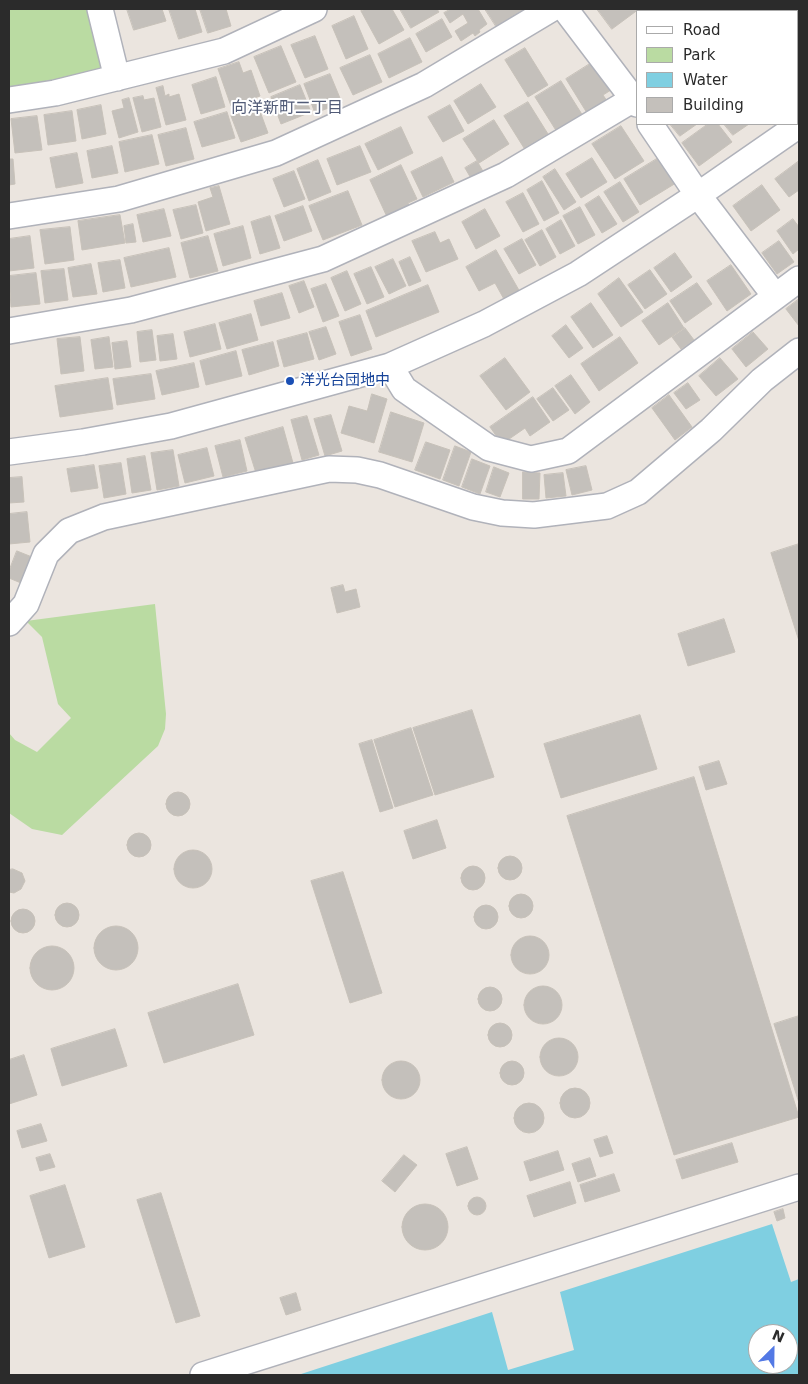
<!DOCTYPE html>
<meta charset="utf-8">
<style>
body{margin:0}
#map{position:relative;width:808px;height:1384px;overflow:hidden;background:#ebe5df;font-family:"DejaVu Sans",sans-serif}
canvas{display:block}
.frame{position:absolute;inset:0;border:10px solid #2b2b2b;pointer-events:none}
.legend{position:absolute;left:636px;top:10px;width:162px;height:115px;box-sizing:border-box;background:#fff;border:1px solid #aaa;margin:0;padding:6px 9px;list-style:none;font-size:15px;color:#2b2b2b}
.legend li{display:flex;align-items:center;gap:10px;height:25px}
.legend b{width:25px;border:1px solid #aaa}
.north{position:absolute;left:748px;top:1324px;width:50px;height:50px;box-sizing:border-box;background:#fff;border:1px solid #aaa;border-radius:50%;rotate:23deg;font-size:14px;font-weight:700;line-height:20px;text-align:center;color:#2b2b2b}
.north::after{content:'';display:block;margin:auto;width:18px;height:22px;background:#5379e5;clip-path:polygon(50% 0,100% 100%,50% 72%,0 100%)}
</style>
<div id="map">
<canvas width="808" height="1384"></canvas>
<div class="frame"></div>
<ul class="legend">
<li><b style="height:6px;background:#fff"></b>Road</li>
<li><b style="height:14px;background:#badba2"></b>Park</li>
<li><b style="height:14px;background:#7fcfe1"></b>Water</li>
<li><b style="height:14px;background:#c4c0bb"></b>Building</li>
</ul>
<div class="north">N</div>
</div>
<script>
const g = document.querySelector('canvas').getContext('2d');
g.lineJoin = 'round';
function fillPath(path, color) { g.fillStyle = color; g.fill(path, 'evenodd'); }
function strokePath(path, color, width, dash) { g.strokeStyle = color; g.lineWidth = width; g.lineCap = dash ? 'butt' : 'round'; g.setLineDash(dash || []); g.stroke(path); }
function drawText(font, color, halo, rows, align = 'center') {
  g.font = font + ' "DejaVu Sans","Noto Sans JP",sans-serif'; g.lineWidth = 4; g.setLineDash([]); g.textBaseline = 'middle'; g.strokeStyle = halo; g.fillStyle = color; for (const [text, x, y, turn = 0] of rows) {
    g.save(); g.translate(x, y); g.rotate((+turn || 0) * Math.PI / 180); g.textAlign = isNaN(turn) ? turn : align; if (halo) g.strokeText(text, 0, 0); g.fillText(text, 0, 0); g.restore();
  }
}
fillPath(new Path2D(`
 M9,9h83l15,51 -7,12 -91,15z
 M155,604l11,110 -1,15 -7,17 -96,89 -30,-6 -23,-16v-80l6,7 22,12 34,-34 -13,-14 -16,-67 -16,-16z`), '#badba2');
fillPath(new Path2D(`
 M772,1224l19,58 8,-3v96h-501l194,-63 16,58 66,-20 -14,-58zM758,1334h30v30h-30z`), '#7fcfe1');
const building = new Path2D(`
 M127,9h35l4,12 -32,9z
 M169,9h26l7,23 -23,7z
 M200,9h26l5,17 -23,7z
 M366,9h26l12,21 -25,14 -18,-33z
 M400,9h37l2,3 -28,16z
 M451,9h27l9,15 -8,6 1,2 -5,4 -2,-3 -12,8 -6,-10 13,-8 -5,-9 -13,9 -6,-10z
 M485,9h39l-28,17z
 M597,9h42l-27,20z
 M354,16l14,33 -22,10 -14,-33z
 M442,19l10,18 -26,15 -10,-18z
 M315,36l13,33 -23,9 -14,-33z
 M410,38l12,24 -33,16 -11,-24z
 M281,46l15,36 -27,11 -15,-36z
 M525,48l23,37 -20,12 -23,-37z
 M370,55l12,27 -29,13 -13,-27z
 M239,62l4,11 8,-3 9,26 -29,10 -13,-37z
 M593,62l18,28 -8,5 4,6 -20,12 -21,-34z
 M330,74l12,29 -27,10 -11,-29z
 M216,77l9,30 -24,7 -9,-29z
 M561,81l22,35 -26,16 -22,-35z
 M481,84l15,23 -28,17 -14,-23z
 M300,85l11,27 -30,12 -10,-27z
 M163,86l2,10 4,-2v3l10,-3 7,26 -20,5 -10,-37z
 M143,96l1,4 10,-2 7,29 -19,5 -9,-34z
 M129,98l9,34 -19,6 -7,-27 12,-3 -2,-8z
 M528,102l20,32 -24,14 -20,-32z
 M101,105l5,29 -24,5 -5,-29z
 M450,105l14,26 -21,11 -15,-25z
 M258,106l10,27 -27,9 -10,-26z
 M72,111l4,30 -28,4 -4,-30z
 M227,112l8,26 -33,9 -8,-25z
 M37,116l5,34 -27,3 -4,-34z
 M494,120l15,24 -30,19 -16,-24z
 M670,124h27l-17,12z
 M708,124h10l14,18 -33,24 -17,-23z
 M724,124h25l-16,11z
 M621,126l23,35 -29,18 -23,-35z
 M401,127l12,26 -35,17 -13,-26z
 M186,128l8,31 -28,7 -8,-31z
 M152,135l7,29 -34,8 -6,-30z
 M112,146l6,27 -26,5 -5,-27z
 M360,146l11,26 -34,13 -10,-26z
 M77,153l6,30 -27,5 -6,-30z
 M442,157l12,25 -31,15 -12,-25z
 M660,157l16,26 -36,22 -16,-26z
 M592,158l15,24 -26,16 -15,-24z
 M9,159h4l2,25 -6,1z
 M318,160l13,32 -22,9 -12,-32z
 M477,161l7,12 -12,7 -7,-12z
 M799,161v29l-10,7 -14,-18z
 M401,165l16,34 -9,4 3,6 -23,10 -18,-39z
 M555,169l21,33 -12,8 -21,-33z
 M294,171l11,28 -21,8 -11,-28z
 M542,181l17,32 -15,8 -17,-31z
 M620,182l19,30 -16,10 -19,-30z
 M762,185l18,25 -29,21 -18,-25z
 M219,186l11,38 -24,7 -8,-29 15,-5 -3,-9z
 M348,191l14,34 -39,15 -14,-34z
 M523,193l16,31 -16,8 -17,-30z
 M599,196l18,28 -15,9 -17,-28z
 M196,205l7,28 -22,6 -8,-29z
 M303,206l9,25 -28,10 -9,-25z
 M580,207l15,28 -17,9 -15,-28z
 M164,209l7,27 -28,6 -6,-27z
 M485,209l15,27 -24,13 -14,-27z
 M120,215l5,28 -43,7 -4,-29z
 M270,216l10,32 -20,6 -9,-32z
 M793,219l6,8v22l-6,5 -16,-23z
 M561,220l14,26 -15,8 -14,-25z
 M133,224l3,18 -10,1 -2,-17z
 M243,226l8,32 -28,8 -9,-32z
 M70,227l4,33 -29,4 -5,-34z
 M542,230l14,27 -16,9 -15,-26z
 M435,232l5,11 9,-4 9,20 -32,13 -14,-31z
 M30,236l4,32 -25,3v-32z
 M208,236l10,35 -28,7 -9,-35z
 M522,239l14,26 -17,9 -15,-25z
 M779,241l15,21 -17,12 -15,-21z
 M169,248l7,29 -45,10 -7,-29z
 M496,250l24,42 -15,9 -10,-18 -16,8 -13,-24z
 M675,253l17,24 -21,15 -17,-24z
 M410,257l11,24 -12,5 -10,-24z
 M393,259l13,27 -17,8 -14,-27z
 M120,260l5,28 -22,4 -5,-29z
 M91,264l6,30 -24,3 -5,-29z
 M731,265l20,29 -24,17 -20,-30z
 M371,267l13,30 -17,7 -13,-30z
 M64,269l4,31 -23,3 -4,-32z
 M650,270l17,24 -22,15 -17,-24z
 M347,271l14,33 -16,7 -14,-33z
 M36,273l4,31 -29,3 -2,-31z
 M619,278l24,34 -22,15 -23,-33z
 M304,281l10,26 -15,6 -10,-27z
 M697,283l15,21 -27,19 -15,-22z
 M326,284l13,32 -16,6 -12,-33z
 M428,285l11,27 -63,25 -10,-26z
 M282,293l8,25 -29,8 -7,-25z
 M799,299v27l-13,-17z
 M591,303l22,32 -20,13 -22,-31z
 M668,303l16,25 -25,17 -17,-24z
 M251,314l7,26 -31,9 -8,-26z
 M360,315l12,34 -21,7 -12,-34z
 M215,324l6,25 -31,8 -6,-25z
 M566,325l17,23 -14,10 -17,-22z
 M326,327l10,27 -17,6 -10,-28z
 M685,328l9,12 -13,9 -9,-12z
 M152,330l4,30 -16,2 -3,-30z
 M753,332l15,17 -22,18 -14,-18z
 M307,333l7,26 -30,8 -7,-26z
 M173,334l4,25 -17,2 -3,-25z
 M80,337l4,34 -23,3 -4,-35z
 M109,337l4,30 -18,2 -4,-29z
 M620,337l18,26 -39,28 -18,-27z
 M127,341l4,26 -16,2 -3,-26z
 M273,342l6,24 -30,9 -7,-25z
 M236,351l6,25 -36,9 -6,-24z
 M505,358l25,34 -24,18 -26,-34z
 M720,358l18,21 -22,17 -17,-20z
 M194,363l5,24 -37,8 -6,-24z
 M151,374l4,25 -38,6 -4,-26z
 M571,375l19,27 -15,12 -20,-28z
 M108,378l5,31 -53,8 -5,-31z
 M688,383l12,17 -14,9 -12,-16z
 M553,388l16,22 -16,11 -16,-22z
 M372,394l15,5 -13,44 -33,-10 8,-27 18,5z
 M669,395l23,32 -17,13 -23,-32z
 M533,397l17,25 -20,14 -5,-8 -23,16 -12,-17z
 M391,412l33,11 -12,39 -33,-10z
 M331,415l11,36 -17,5 -11,-37z
 M307,416l12,39 -17,5 -11,-40z
 M283,427l10,36 -37,10 -11,-35z
 M240,440l7,31 -24,6 -8,-31z
 M426,442l24,8 -10,29 -25,-9z
 M455,446l16,6 -12,34 -16,-6z
 M207,448l7,28 -29,7 -7,-28z
 M173,450l6,36 -22,4 -6,-37z
 M145,456l6,34 -19,3 -5,-34z
 M472,459l18,7 -10,28 -18,-7z
 M121,463l5,31 -22,4 -5,-32z
 M94,465l4,23 -27,4 -4,-23z
 M586,466l6,24 -20,5 -6,-25z
 M494,467l15,6 -9,24 -14,-5z
 M523,472l17,1 -1,26h-16z
 M563,473l3,23 -20,2 -2,-23z
 M22,477l2,25 -15,1v-25z
 M27,512l3,30 -21,2v-30z
 M799,544v97l-28,-88z
 M17,551l15,6 -11,26 -12,-5v-7z
 M343,585l2,7 11,-3 4,18 -23,6 -6,-25z
 M724,619l11,33 -47,14 -10,-32z
 M472,710l22,67 -59,18 -22,-67z
 M640,715l17,54 -96,29 -17,-54z
 M411,728l22,67 -38,12 -21,-67z
 M372,740l21,68 -13,4 -21,-68z
 M719,761l8,23 -21,6 -7,-23z
 M694,777l105,340 -125,38 -107,-339z
 M166 804a12 12 0 1 1 24 0a12 12 0 1 1-24 0Z
 M437,820l9,28 -33,11 -9,-28z
 M127 845a12 12 0 1 1 24 0a12 12 0 1 1-24 0Z
 M174 869a19 19 0 1 1 38 0a19 19 0 1 1-38 0Z
 M498 868a12 12 0 1 1 24 0a12 12 0 1 1-24 0Z
 M461 878a12 12 0 1 1 24 0a12 12 0 1 1-24 0Z
 M13,869l9,4 3,8 -4,8 -7,4 -5,-1v-22z
 M343,872l39,121 -32,10 -39,-122z
 M509 906a12 12 0 1 1 24 0a12 12 0 1 1-24 0Z
 M55 915a12 12 0 1 1 24 0a12 12 0 1 1-24 0Z
 M474 917a12 12 0 1 1 24 0a12 12 0 1 1-24 0Z
 M11 921a12 12 0 1 1 24 0a12 12 0 1 1-24 0Z
 M94 948a22 22 0 1 1 44 0a22 22 0 1 1-44 0Z
 M511 955a19 19 0 1 1 38 0a19 19 0 1 1-38 0Z
 M30 968a22 22 0 1 1 44 0a22 22 0 1 1-44 0Z
 M238,984l16,51 -90,28 -16,-50z
 M524 1005a19 19 0 1 1 38 0a19 19 0 1 1-38 0Z
 M478 999a12 12 0 1 1 24 0a12 12 0 1 1-24 0Z
 M799,1016v87l-25,-79z
 M488 1035a12 12 0 1 1 24 0a12 12 0 1 1-24 0Z
 M115,1029l12,37 -65,20 -11,-37z
 M540 1057a19 19 0 1 1 38 0a19 19 0 1 1-38 0Z
 M24,1055l13,40 -28,9v-44z
 M382 1080a19 19 0 1 1 38 0a19 19 0 1 1-38 0Z
 M500 1073a12 12 0 1 1 24 0a12 12 0 1 1-24 0Z
 M560 1103a15 15 0 1 1 30 0a15 15 0 1 1-30 0Z
 M514 1118a15 15 0 1 1 30 0a15 15 0 1 1-30 0Z
 M41,1124l6,17 -25,7 -5,-17z
 M607,1136l6,17 -13,4 -6,-17z
 M732,1143l6,19 -56,17 -6,-19z
 M467,1147l11,32 -21,7 -11,-32z
 M558,1151l6,19 -34,11 -6,-19z
 M50,1154l5,13 -15,4 -4,-13z
 M404,1155l13,10 -22,27 -13,-11z
 M590,1158l6,18 -18,6 -6,-18z
 M614,1174l6,17 -35,11 -5,-17z
 M570,1182l6,21 -42,14 -7,-21z
 M65,1185l20,62 -36,11 -19,-62z
 M161,1193l39,123 -24,7 -39,-123z
 M468 1206a9 9 0 1 1 18 0a9 9 0 1 1-18 0Z
 M402 1227a23 23 0 1 1 46 0a23 23 0 1 1-46 0Z
 M783,1209l2,9 -8,3 -3,-9z
 M296,1293l5,17 -15,5 -6,-17z`);
fillPath(building, '#c4c0bb');
strokePath(building, '#c7c1b9', 1);
const minor = new Path2D(`
 M100,9l17,69
 M565,9l72,95
 M757,11l4,-2
 M9,100l46,-7 169,-42 90,-42
 M650,124l48,71 77,101
 M9,216l110,-17 157,-46 148,-68 127,-76
 M9,331l122,-21 192,-51 183,-84 131,-78
 M390,366l14,23 85,59 42,11 37,-8 231,-172
 M9,452l74,-10 88,-16 219,-60 94,-42 94,-50 120,-79 101,-70
 M9,623l17,-19 20,-50 23,-23 35,-14 225,-48 28,1 23,5 93,32 29,6 32,2 73,-9 31,-14 73,-62 51,-50 37,-29
 M203,1375l596,-188`);
strokePath(minor, '#b0b2ba', 28);
strokePath(minor, '#fff', 25);
for (const [x, y, r, color] of [
 [290,381,5,"#1a4fb4"]
]) { const dot = new Path2D(); dot.arc(x, y, r, 0, 2 * Math.PI); g.fillStyle = color; g.fill(dot); strokePath(dot, '#fff', 2); }
drawText('15px', '#164399', '#fff', [
 ["洋光台団地中",300,381]
], 'left');
drawText('16px', '#515b77', '#fff', [
 ["向洋新町二丁目",287,109]
]);
</script>
